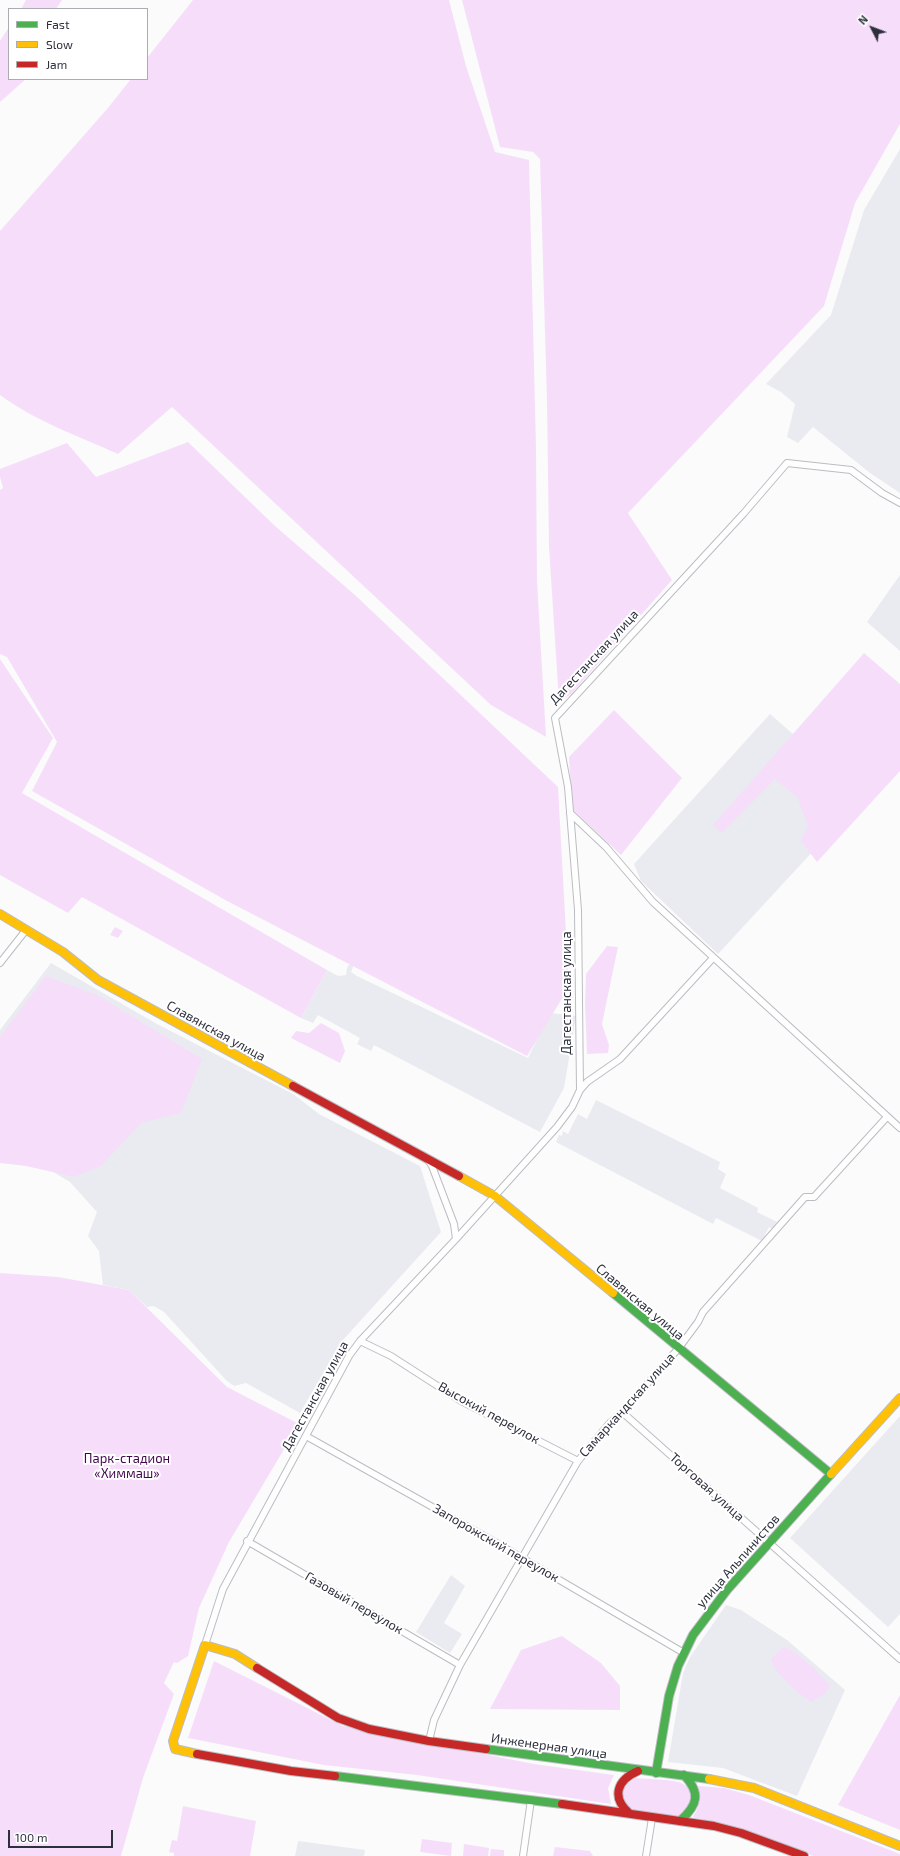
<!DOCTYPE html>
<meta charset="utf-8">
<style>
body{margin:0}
#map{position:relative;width:900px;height:1856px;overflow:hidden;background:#fbfbfb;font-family:"Exo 2",sans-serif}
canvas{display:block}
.legend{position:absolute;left:8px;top:8px;width:140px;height:72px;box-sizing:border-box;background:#fff;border:1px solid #abacb1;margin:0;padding:5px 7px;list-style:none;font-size:12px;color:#2c303c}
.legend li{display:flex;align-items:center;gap:8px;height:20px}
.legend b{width:20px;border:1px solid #abacb1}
.north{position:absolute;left:852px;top:8px;width:40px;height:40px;-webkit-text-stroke:3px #fff;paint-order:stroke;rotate:312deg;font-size:11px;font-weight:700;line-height:16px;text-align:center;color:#2c303c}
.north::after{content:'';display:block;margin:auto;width:14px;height:18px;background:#2c303c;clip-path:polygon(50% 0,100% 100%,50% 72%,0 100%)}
.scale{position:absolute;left:8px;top:1830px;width:105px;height:18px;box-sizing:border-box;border:2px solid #2c303c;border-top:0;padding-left:5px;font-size:12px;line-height:14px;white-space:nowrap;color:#2c303c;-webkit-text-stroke:3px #fff;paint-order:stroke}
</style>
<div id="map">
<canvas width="900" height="1856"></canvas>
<ul class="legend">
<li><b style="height:5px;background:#4caf50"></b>Fast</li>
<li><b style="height:5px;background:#ffc107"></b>Slow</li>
<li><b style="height:5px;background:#c62828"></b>Jam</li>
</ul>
<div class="north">N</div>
<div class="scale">100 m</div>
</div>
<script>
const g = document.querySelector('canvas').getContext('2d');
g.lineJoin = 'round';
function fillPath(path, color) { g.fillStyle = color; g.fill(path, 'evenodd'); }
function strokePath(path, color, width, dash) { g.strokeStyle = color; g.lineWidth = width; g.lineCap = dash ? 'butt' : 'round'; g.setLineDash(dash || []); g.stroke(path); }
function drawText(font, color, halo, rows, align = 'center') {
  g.font = font + ' "Exo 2",sans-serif'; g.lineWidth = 4; g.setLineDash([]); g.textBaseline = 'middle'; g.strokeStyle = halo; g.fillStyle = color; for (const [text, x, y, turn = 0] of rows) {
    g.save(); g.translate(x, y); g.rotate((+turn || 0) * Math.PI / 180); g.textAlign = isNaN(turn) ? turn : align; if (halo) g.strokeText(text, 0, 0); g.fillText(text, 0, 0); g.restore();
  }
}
fillPath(new Path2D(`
 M900,149v344l-30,-20 -57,-46 -15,16 -11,-6 8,-33 -14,-12 -15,-8 65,-69 33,-105z
 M900,575v76l-33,-29z
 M770,714l94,82 -146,158 -77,-73 -7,-17z
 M51,963l106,61 136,70 26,20 101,52 21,66 -99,109 -42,72 -54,-30 -12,3 -8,-6 -62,-68 -10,-6 -7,1 -18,-17 -26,-5 -4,-34 -11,-15 9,-24 -27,-30 -70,-42v-110z
 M350,963l4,2 -3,7 6,4 171,82 22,-45 26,3 -12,72 -24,44 -166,-87 -3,6 -14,-7 3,-6 -42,-23 -5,8 -12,-5 26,-48 11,6 8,-1 1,-7z
 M596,1100l124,62 -2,7 8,5 -6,14 38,20 -1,4 20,10 -4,7 -4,-2 -7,14 -46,-23 -3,6 -157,-82 3,-7 3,1 1,-5 5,3 10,-20 9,5z
 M900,1416v198l-12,13 -98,-89z
 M451,1575l14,11 -21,37 18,11 -12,19 -34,-21z
 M726,1605l15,5 46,30 58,50 -48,106 -74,-28 -55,-6 15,-89 7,-16z
 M298,1841l67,9 -1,6h-69z`), '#e9ebf0');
fillPath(new Path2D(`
 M26,0h36l-6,9h-35z
 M193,0h256l17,66 29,86 34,8 7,287 1,134 9,156 -55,-32 -319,-298 -54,47c-40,-18 -83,-33 -118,-59v-164l107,-122 24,-30h16v-21z
 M462,0h438v124l-45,79 -31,103 -196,207 44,67 -101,114 -12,8 -10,-155 -2,-145 -7,-243 -7,-7 -33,-5z
 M9,27v52h17l-26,23v-61z
 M188,442l87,84 80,69 203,192 11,200 -42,69 -300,-155 -195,-110 25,-49 -50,-85 -7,-3v-164l3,-2 -3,-11v-8l67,-26 29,34z
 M864,653l36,31v87l-83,91 -16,-21 7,-15 -11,-29 -22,-18 -53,54 -9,-8z
 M0,659l53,79 -31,55 305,177 -26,48 -219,-121 -14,16 -68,-38z
 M614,710l68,68 -61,77 -49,-46 -3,-52z
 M115,927l8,4 -5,7 -8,-3z
 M607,946l11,1 -16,77 7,21 -1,8 -21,1 -2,-49 1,-31z
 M46,976l51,19 105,64 -21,54 -40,10 -40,43 -27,11 -48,-11 -26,-3v-126z
 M321,1023l18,10 6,18 -5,12 -49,-25 5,-7 13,2z
 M0,1273l58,4 71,13 98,97 72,37 -70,118 -30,66 -11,48 -11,7 -3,-1 -10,21 10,11 -31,84 -22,78h-121z
 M562,1636l39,27 19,23v24l-130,-1 31,-59z
 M783,1647c16,5 36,26 47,38l-4,8 -15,9c-12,-8 -37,-29 -40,-43z
 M214,1661l129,65 191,38 80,11 -6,13 3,16 -194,-29 -93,-10 -136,-27z
 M900,1695v135l-62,-25z
 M634,1778c11,1 39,1 47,5 10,4 10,13 9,22 0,7 -6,10 -13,11l-47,-5 -6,-6c-2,-14 -2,-17 10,-27z
 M698,1786l26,2 25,7 151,59v2h-87l-70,-27 -50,-12c6,-10 9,-19 5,-31z
 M183,1806l73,15 -6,35h-76v-3l-5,-1 3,-12 5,1z
 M422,1839l30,4 -1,13 -31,-4z
 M464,1844l25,4 -1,8h-25z
 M555,1847l35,4 3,5h-40z
 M491,1849l13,1v6h-14z`), '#f6defb');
const street = new Path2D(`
 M570,813l36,34 47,55 247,226
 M0,963l26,-33
 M580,1090l-2,-180 -10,-123 -13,-69 189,-205 43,-50 64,7 31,23 18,10
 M428,1160l4,6 22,58 2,15
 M360,1341l31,15 70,45 117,60
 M622,1412l278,247
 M306,1436l187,105 191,112
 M247,1541l213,124
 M205,1645l18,-56 126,-233 11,-15 96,-102 101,-112 15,-20 8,-17 7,-8 33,-23 93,-101
 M429,1741l5,-21 26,-55 118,-204 30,-36 14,-13 56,-63 20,-27 5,-10 102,-115h9l73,-80
 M523,1856l8,-56
 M646,1856l6,-38`);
const fast = new Path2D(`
 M613,1293l218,181
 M486,1749l223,30
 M656,1773l13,-77 9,-30 15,-31 34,-45 104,-116
 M335,1776l227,28
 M680,1821c18,-16 21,-28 4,-46`);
const slow = new Path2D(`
 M0,914l63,38 35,28 195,106
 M459,1176l36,20 118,97
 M831,1474l69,-76
 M197,1754l-22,-5 -2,-8 32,-96 30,9 22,14
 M709,1779l45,9 146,58`);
const jam = new Path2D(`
 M293,1086l166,90
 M257,1668l81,50 31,11 60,12 57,8
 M197,1754l94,17 44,5
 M562,1804l152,22 27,7 63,23
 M629,1813c-18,-16 -12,-33 9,-42`);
strokePath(street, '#bbbdc2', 8);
strokePath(fast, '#bbbdc2', 10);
strokePath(slow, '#bbbdc2', 10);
strokePath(jam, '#bbbdc2', 10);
strokePath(street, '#fefefe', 6);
strokePath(fast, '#4caf50', 8);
strokePath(slow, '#ffc107', 8);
strokePath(jam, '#c62828', 8);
drawText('13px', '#2c303c', '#fff', [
 ["Дагестанская улица",594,657,-47],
 ["Дагестанская улица",567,993,-90],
 ["Славянская улица",216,1031,29],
 ["Славянская улица",640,1302,40],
 ["Дагестанская улица",315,1396,-61],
 ["Самаркандская улица",627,1405,-48],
 ["Высокий переулок",489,1413,29],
 ["Торговая улица",707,1487,42],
 ["Запорожский переулок",496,1543,30],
 ["улица Альпинистов",738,1561,-49],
 ["Газовый переулок",354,1603,30],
 ["Инженерная улица",549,1746,8]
]);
drawText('13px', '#42064e', '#fff', [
 ["Парк-стадион",127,1459],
 ["«Химмаш»",127,1474]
]);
</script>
